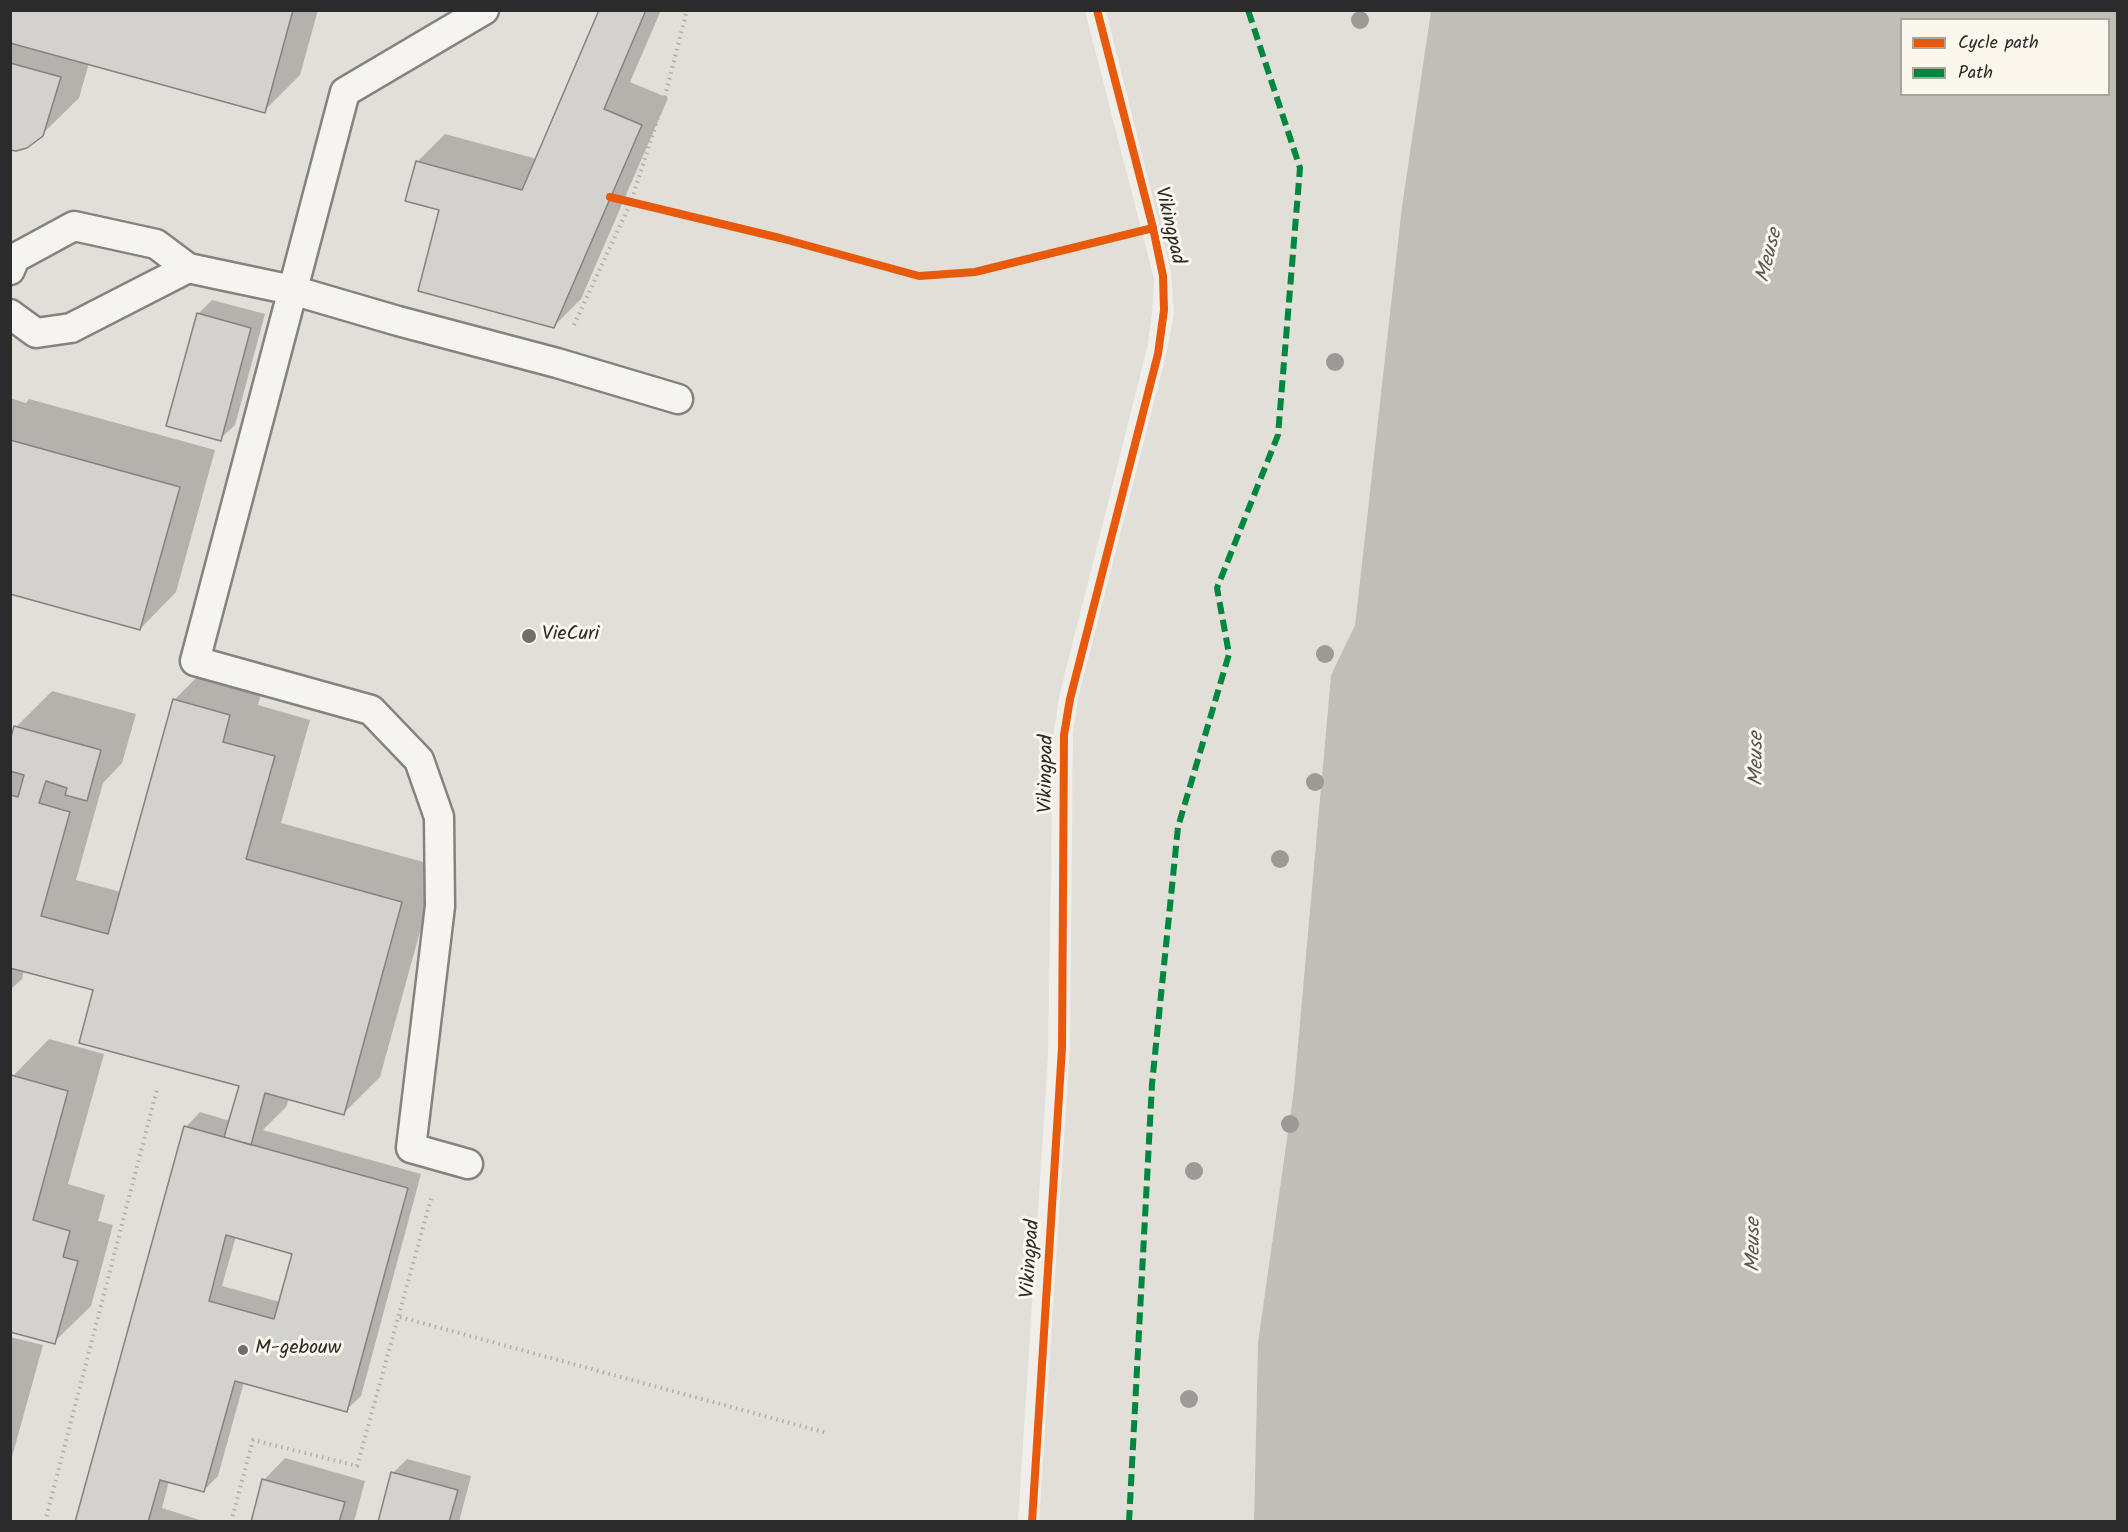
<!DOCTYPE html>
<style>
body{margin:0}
#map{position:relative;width:2128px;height:1532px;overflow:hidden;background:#f0eee8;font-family:Kalam,sans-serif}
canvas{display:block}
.frame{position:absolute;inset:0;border:12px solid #2b2b2b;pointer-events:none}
.legend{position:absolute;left:1900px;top:18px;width:210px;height:78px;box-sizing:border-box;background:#fbf7ec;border:2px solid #a8a59f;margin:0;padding:8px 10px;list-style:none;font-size:18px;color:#2b2b2b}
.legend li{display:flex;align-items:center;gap:12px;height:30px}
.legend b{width:30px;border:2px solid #a8a59f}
</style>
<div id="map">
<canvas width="2128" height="1532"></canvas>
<div class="frame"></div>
<ul class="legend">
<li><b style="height:8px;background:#e8590c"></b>Cycle path</li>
<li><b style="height:8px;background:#00873e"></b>Path</li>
</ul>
</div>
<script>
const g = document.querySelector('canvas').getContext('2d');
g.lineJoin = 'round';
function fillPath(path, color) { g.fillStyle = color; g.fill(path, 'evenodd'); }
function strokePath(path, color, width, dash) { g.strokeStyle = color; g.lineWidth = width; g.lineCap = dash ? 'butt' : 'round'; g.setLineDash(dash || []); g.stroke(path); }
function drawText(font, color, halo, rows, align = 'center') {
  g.font = font + ' Kalam,sans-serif'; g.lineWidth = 6; g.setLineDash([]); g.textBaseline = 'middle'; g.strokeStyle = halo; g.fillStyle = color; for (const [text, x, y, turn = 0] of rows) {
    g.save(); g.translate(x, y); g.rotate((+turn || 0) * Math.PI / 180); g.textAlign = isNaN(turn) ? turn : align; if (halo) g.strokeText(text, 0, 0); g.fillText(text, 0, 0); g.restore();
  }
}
fillPath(new Path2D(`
 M10,11h1075l69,268 -2,35 -5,34 -88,349 -6,41 -5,318 -30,465h-1007z
 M1106,11h325l-29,195 -47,419 -24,50 -37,414 -36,253 -4,179 -215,1 31,-476 3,-312 5,-36 88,-343 8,-41 -3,-43z`), '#e1dfd7');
fillPath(new Path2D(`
 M1431,11h686v1510h-863l4,-179 36,-253 37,-414 24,-50 47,-419zM1902,20h206v74h-206z`), '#c0beb7');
fillPath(new Path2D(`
 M10,10h308l-18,65 -36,36 -175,-48 -10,35 -45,44 -24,6z
 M601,10h60l-31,72 38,16 -87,201 -27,27 -113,-117 -34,-9 11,-39 27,-27 92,25z
 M212,300l53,14 -30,111 -15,14 -22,-125z
 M10,398l16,5 3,-4 186,51 -39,142 -36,37 -130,-36z
 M210,664l55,15 -7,26 52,15 -29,103 157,43 -58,211 -36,36 -55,-15 -3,9 -23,23 158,44 -60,222 -15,14 -102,-28 -26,94 -14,14 -35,-9 -7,27 44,14h-129l109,-395 14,-15 30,9 11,-36 -146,-96 -71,-19 -2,9 -12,11v-244l6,-19 36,-36 84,23 -14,49 -19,20 -27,97 45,12 53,-192zM236,1236l58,16 -14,50 -58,-16z
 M49,1039l55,15 -36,130 37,11 -7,26 15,4 -22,81 -37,36 -44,-12v-247l3,-7z
 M10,1337l33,8 -33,119z
 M285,1458l80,23 -11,41h-102l12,-42z
 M407,1459l64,17 -12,46h-80l14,-49z`), '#0003');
const building = new Path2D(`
 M10,10h283l-28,103 -255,-70z
 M599,10h47l-42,99 38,16 -88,203 -136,-37 21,-81 -34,-9 11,-40 106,29z
 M10,63l51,14 -18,59 -16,12 -11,3 -6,-1z
 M197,313l54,15 -30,113 -55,-15z
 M10,440l170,47 -40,143 -130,-36z
 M173,699l57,16 -7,27 52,14 -29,103 156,43 -58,213 -79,-22 -14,52 -27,-8 15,-51 -160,-43 14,-53 -83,-22v-173l8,2 6,-22 -14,-4v-30l4,-15 87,24 -14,51 -22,-6 2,-7 -21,-7 -7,22 31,9 -29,104 67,18z
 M11,1075l57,16 -35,129 37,11 -7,26 15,4 -23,83 -45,-12z
 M184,1126l224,62 -61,224 -112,-31 -31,111 -44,-12 -12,42h-73zM226,1235l66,19 -18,65 -65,-18z
 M391,1472l67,18 -9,32h-71z
 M262,1479l83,23 -6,20h-88z`);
fillPath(building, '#d4d2ce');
strokePath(building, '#848380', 1.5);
const lane = new Path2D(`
 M188,268l104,22 106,31 159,42 121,36
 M10,270l5,-12 59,-32 82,18 32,24 -117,60 -35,5 -26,-19
 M468,1164l-57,-16 29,-242 -1,-89 -20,-57 -48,-50 -176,-49 150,-569 139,-82`);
strokePath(lane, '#848380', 33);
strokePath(new Path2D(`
 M574,325l57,-123 34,-106 22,-86
 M400,1317l427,116
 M45,1522l112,-433
 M231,1522l22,-82 104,26 75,-271`), '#b0afac', 4, [1.5, 4.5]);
strokePath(lane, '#f5f4f0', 28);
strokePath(new Path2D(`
 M1129,1522l23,-438 26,-257 51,-173 -12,-66 61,-153 22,-267 -52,-158`), '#00873e', 6, [12, 6]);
strokePath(new Path2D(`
 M610,197l170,41 139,38 56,-4 178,-44
 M1032,1522l30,-474 2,-313 6,-36 88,-345 6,-44 -1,-34 -10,-48 -56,-218`), '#e8590c', 8);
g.fillStyle = '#9b9a96';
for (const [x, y] of [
 [1360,20],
 [1335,362],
 [1325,654],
 [1315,782],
 [1280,859],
 [1290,1124],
 [1194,1171],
 [1189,1399]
]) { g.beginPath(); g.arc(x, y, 9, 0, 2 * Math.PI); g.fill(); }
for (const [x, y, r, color] of [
 [529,636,8,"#706f6d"],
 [243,1350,6,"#706f6d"]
]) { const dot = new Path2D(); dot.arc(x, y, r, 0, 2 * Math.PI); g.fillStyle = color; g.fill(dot); strokePath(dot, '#fbf7ec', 2); }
drawText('20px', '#2b2b2b', '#fbf7ec', [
 ["Vikingpad",1168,226,77],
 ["Vikingpad",1048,774,-89],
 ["Vikingpad",1032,1259,-86]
]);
drawText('20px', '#2b2b2b', '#fbf7ec', [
 ["VieCuri",542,636],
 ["M-gebouw",255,1350]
], 'left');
drawText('italic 21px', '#585755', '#fbf7ec', [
 ["Meuse",1771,256,-76],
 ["Meuse",1758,759,-90],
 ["Meuse",1755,1245,-90]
]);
</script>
